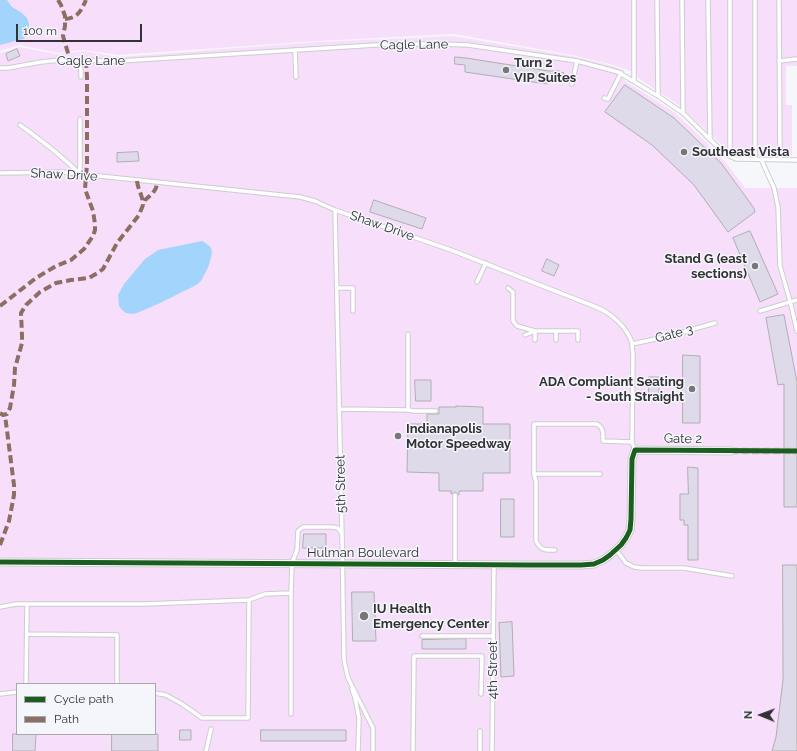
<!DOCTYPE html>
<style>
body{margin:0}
#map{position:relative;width:797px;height:751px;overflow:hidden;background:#f6f7fb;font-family:Raleway,sans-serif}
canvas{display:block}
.legend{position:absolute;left:16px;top:683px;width:140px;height:52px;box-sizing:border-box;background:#f5f6fc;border:1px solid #a7a8ac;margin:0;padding:5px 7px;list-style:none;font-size:12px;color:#323235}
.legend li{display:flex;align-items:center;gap:8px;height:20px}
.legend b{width:20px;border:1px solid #a7a8ac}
.north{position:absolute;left:741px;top:695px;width:40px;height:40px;-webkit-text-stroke:3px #f5f6fc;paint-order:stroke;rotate:271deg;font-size:11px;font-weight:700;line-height:16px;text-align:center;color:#323235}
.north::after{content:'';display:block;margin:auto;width:14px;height:18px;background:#323235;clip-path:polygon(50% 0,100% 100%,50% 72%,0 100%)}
.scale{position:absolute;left:16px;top:24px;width:126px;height:18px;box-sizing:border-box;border:2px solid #323235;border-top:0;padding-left:5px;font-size:12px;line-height:14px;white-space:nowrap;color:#323235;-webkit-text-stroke:3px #f5f6fc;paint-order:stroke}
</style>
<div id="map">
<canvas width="797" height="751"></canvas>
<ul class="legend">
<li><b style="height:5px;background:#1b5e20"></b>Cycle path</li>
<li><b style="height:5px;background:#8d6e63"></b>Path</li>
</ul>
<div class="north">N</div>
<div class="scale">100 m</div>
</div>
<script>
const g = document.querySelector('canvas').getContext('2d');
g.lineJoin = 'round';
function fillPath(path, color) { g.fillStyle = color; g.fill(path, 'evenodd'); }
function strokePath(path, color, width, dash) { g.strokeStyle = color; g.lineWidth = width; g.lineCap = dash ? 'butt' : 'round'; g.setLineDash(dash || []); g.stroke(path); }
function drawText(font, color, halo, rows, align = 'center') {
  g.font = font + ' Raleway,sans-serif'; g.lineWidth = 3; g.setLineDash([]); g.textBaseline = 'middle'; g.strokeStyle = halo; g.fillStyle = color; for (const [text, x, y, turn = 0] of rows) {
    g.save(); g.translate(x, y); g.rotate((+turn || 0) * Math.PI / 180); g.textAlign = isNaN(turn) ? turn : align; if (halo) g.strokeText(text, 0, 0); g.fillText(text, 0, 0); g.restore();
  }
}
fillPath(new Path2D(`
 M0,0h797v66h-11v39h6v51h-48l-13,-3 -7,-6 -44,-41 -45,-30 -1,-4 -25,-8 -37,-9 -118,-21 -136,7 -199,14 -36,-5 -25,3 -39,-8 -19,6z
 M453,36l119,20 37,9 15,5v10l50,32 31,29 22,23 18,24h52v563h-797v-698l19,-6 39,7 26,-3 34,6 199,-15zM17,684h138v50h-138z`), '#f7dffc');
fillPath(new Path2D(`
 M0,0h7l5,7 10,6 5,5 2,6 -1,10 -5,5 -23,6z
 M202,241c10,6 12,8 8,20 -1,6 -6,14 -9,20 -5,5 -13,8 -19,11 -15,8 -30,15 -45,21l-5,1 -6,-1 -4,-3 -3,-4 -1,-11 6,-11 21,-25 13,-9z`), '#a3d5fc');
const building = new Path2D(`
 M17,49l3,7 -12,5 -2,-7z
 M455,57l11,1 83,13h10v1l5,1 -1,6 -15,-2 -1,7 -82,-12v-7l-10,-1z
 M625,85l49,33 47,45 30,41 4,6h-1l1,2 -27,20 -34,-47 -42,-40 -47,-33z
 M138,152l1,9 -22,1v-9z
 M374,200l52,18 -4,11 -52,-17z
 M750,231l28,63 -18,8 -27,-64z
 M547,259l12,6 -5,11 -12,-5z
 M784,315l13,67v125h-13v-123l-6,1 -12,-67z
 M683,355l17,1v67h-17z
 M649,377h10v24h-10z
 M415,380h16v21h-15z
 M456,406l27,1v17h27v49h-27v18h-24v4l-4,-3 -4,2v-3h-12v-18l-32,-1 1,-48h19v-10h12v-7h17z
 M688,467l10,1v92h-10v-35h-4v-5h-4v-26h8z
 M501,499h13v38h-13z
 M304,534h22v14h-23z
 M783,565h14v186h-25l4,-14 7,-57z
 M352,592h22l2,49h-23z
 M512,622l2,54 -13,1 -2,-54z
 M466,639v10h-44v-9z
 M180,730h11v10h-11z
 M261,730h85v11h-85z
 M13,734h23l-1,17h-22z
 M112,734h46v17h-46z`);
fillPath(building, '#dfdae9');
strokePath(building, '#afafb2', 1);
strokePath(new Path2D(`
 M731,451h66`), '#cfd0d3', 7, [7, 3.5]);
const service = new Path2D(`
 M657,0l1,96
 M682,0l1,113
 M708,0l2,140
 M730,0v156
 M755,0v159
 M779,0l1,159
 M295,50l1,27
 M79,60l2,11v6
 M779,61l18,-2
 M0,68h8l33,-6 20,-2 59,1 272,-17h48l28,1 109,16 41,11 40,24 25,17 42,41 11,5h7l54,1
 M634,81v-81
 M572,84l5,-23
 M604,98l4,1 13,-26
 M20,125c21,15 42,31 60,49
 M761,159l13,29 4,19 2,59 10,35 7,30
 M0,173l61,-1 239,25 15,4 20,9 116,40 145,57c15,6 31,20 36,36 0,4 0,7 1,10l-1,89 3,8
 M80,174v-55
 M335,210l7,325 2,125 4,18 25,50v23
 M477,282l9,-19
 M337,288h16v23
 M508,288l5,4v29l4,5 18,5h43v9
 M760,311l37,-11
 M556,331v9
 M408,334v76
 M525,335l10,-4v9
 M632,344l37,-8 46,-13
 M339,409l69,1 6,1h22
 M534,474h66
 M555,550c-10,0 -14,1 -19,-9v-59l-2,-8v-50h63c7,4 6,10 6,17l29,1
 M616,550l10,13 8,4 8,1h42l48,8
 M455,565v-70
 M0,607l16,-3h129l104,-4 16,-6 26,-1 1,-30 5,-13 1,-19 5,-4h29l6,1 4,6
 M27,634l90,1v49
 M422,636h71
 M26,684l1,-80
 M352,689l3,9 4,20 -1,33
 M155,693l11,2 16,9 20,14h46l1,-118
 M0,694l17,-2
 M291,714v-121
 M206,751l5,-22
 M413,751l1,-95h68l-1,38
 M480,751v-20
 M492,751l2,-186`);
const minor = new Path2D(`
 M0,562l530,3h51l13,-1 9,-4 7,-5 11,-10 5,-7 4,-8 1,-11 1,-60 3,-9 96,1`);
strokePath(service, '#cccdd0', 5.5);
strokePath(minor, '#cccdd0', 9);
strokePath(service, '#fefefe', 3.5);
strokePath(minor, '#fefefe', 7);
strokePath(new Path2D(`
 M58,0l3,5 4,11v10l-2,10 7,24
 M65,19c13,-1 16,-8 21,-19
 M137,181c1,9 6,15 6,24
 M0,306l36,-28 20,-12 15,-6 13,-11 9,-13 2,-6v-6l-2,-13 -8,-22 2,-25v-87l-1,-17
 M0,413l3,2 4,-1 3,-6 4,-23 1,-17 7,-25v-8l-1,-22 5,-8 14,-13 16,-9 15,-3 18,-2 10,-6 4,-3 14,-26 22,-28 6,-15 8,-7 3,-5 1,-5
 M0,545l9,-24 5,-26v-10l-9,-70`), '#8d6e63', 4, [8, 4]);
strokePath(new Path2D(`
 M0,562l530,3h51l13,-1 9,-4 7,-5 11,-10 5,-7 4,-8 1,-11 1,-60 3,-9 162,1`), '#1b5e20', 5);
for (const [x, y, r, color] of [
 [506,70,4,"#77777a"],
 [684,152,4,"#77777a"],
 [755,266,4,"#77777a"],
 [692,389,4,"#77777a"],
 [398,436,4,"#77777a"],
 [364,616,5,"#77777a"]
]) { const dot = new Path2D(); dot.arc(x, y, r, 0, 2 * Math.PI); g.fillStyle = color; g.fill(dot); strokePath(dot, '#f5f6fc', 1.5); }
drawText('13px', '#323235', '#f5f6fc', [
 ["Cagle Lane",414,45,-1],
 ["Cagle Lane",91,61],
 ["Shaw Drive",64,175,3],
 ["Shaw Drive",382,226,19],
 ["Gate 3",674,334,-15],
 ["Gate 2",683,439,1],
 ["5th Street",341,484,-91],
 ["Hulman Boulevard",363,553],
 ["4th Street",493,670,-90]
]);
drawText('bold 13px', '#323235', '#f5f6fc', [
 ["Turn 2",514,63],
 ["VIP Suites",514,78],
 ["Southeast Vista",692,152],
 ["Stand G (east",747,259,"right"],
 ["sections)",747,274,"right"],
 ["ADA Compliant Seating",684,382,"right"],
 ["- South Straight",684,397,"right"],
 ["Indianapolis",406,429],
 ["Motor Speedway",406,444],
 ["IU Health",373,609],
 ["Emergency Center",373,624]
], 'left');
</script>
